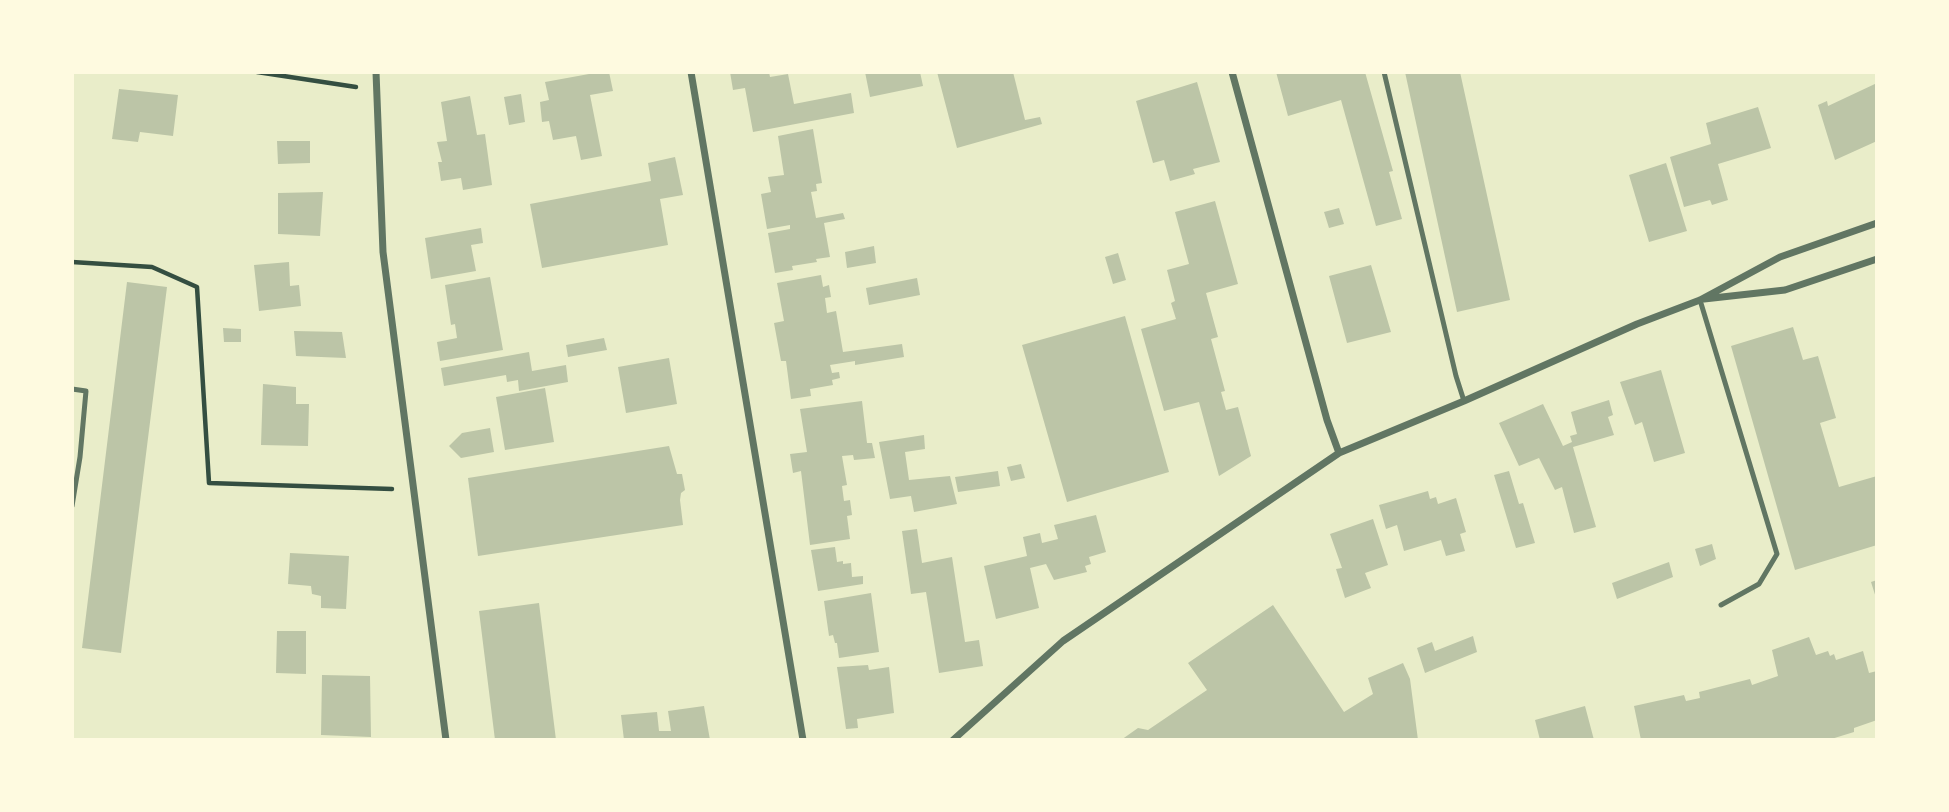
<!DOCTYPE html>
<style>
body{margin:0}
#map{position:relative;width:1949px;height:812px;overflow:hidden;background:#e9edc9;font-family:"Nunito Sans",sans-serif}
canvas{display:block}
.frame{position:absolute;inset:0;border:74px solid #fefae0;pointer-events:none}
</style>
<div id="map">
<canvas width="1949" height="812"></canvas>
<div class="frame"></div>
</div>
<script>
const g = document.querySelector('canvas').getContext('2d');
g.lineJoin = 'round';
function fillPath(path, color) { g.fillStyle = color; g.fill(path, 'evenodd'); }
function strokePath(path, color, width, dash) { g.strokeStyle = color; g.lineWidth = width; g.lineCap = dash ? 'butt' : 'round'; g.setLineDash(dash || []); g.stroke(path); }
fillPath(new Path2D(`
 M600,72h9l4,19 -23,4 12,61 -21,4 -5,-24 -23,4 -4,-19 -7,1 -2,-20 9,-2 -4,-18z
 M730,72h39l1,5 18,-3 6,30 57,-11 3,20 -101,19 -8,-44 -12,2z
 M865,72h55l3,14 -53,11z
 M937,72h76l12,48 15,-3 2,7 -85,24z
 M1276,72h89l28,99 -4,1 13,47 -26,7 -35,-126 -53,16z
 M1405,72h55l50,228 -53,12z
 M1197,82l23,80 -27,7 2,5 -25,7 -6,-21 -11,3 -17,-62z
 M1877,83v58l-42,19 -17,-55 9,-4 1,5z
 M119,89l59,6 -5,41 -33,-4 -2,10 -26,-3z
 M521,94l4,28 -16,3 -5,-28z
 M470,96l7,39 8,-1 7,51 -29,5 -2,-12 -20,3 -3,-19h4l-5,-20 10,-1 -6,-39z
 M1758,107l13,41 -53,16 10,36 -16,5 -2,-5 -26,7 -14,-50 41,-13 -5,-21z
 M813,129l9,54 -6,1 1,7 -6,1 5,26 27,-5 2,6 -21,4 6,34 -14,2 1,3 -25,4 1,4 -18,3 -7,-40 22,-4v-4l-23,4 -6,-35 10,-2 -3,-15 16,-2 -6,-39z
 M277,141h33v22l-32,1z
 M675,157l8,38 -23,4 8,46 -126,23 -12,-64 121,-23 -3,-18z
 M1666,163l21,68 -38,11 -20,-67z
 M323,192l-3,44 -42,-2v-41z
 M1215,201l23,83 -32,9 12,44 -7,2 14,52 -4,1 5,18 12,-3 13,49 -32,20 -20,-74 -35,9 -23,-82 35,-10 -5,-16 4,-2 -8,-31 22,-6 -14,-52z
 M1339,208l5,16 -15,4 -5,-16z
 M481,228l2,15 -12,2 5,26 -45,8 -6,-41z
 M874,246l2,17 -29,5 -2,-16z
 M1118,253l8,27 -13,4 -8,-27z
 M289,262l1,24 9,-1 2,21 -42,5 -5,-46z
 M1371,265l20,67 -44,11 -18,-67z
 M821,275l2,12 6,-2 2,12 -6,1 2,15 9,-2 7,41 59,-8 2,13 -49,8v-4l-25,4 2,8 7,-1 1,6 -8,2 1,5 -23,4 1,7 -20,3 -5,-38h-5l-7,-38 10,-2 -7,-38z
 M490,277l13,73 -63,11 -3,-19 20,-4 -2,-14 -4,1 -6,-40z
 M917,278l3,17 -51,10 -3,-17z
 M127,282l40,5 -46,366 -39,-5z
 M1125,316l44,156 -102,30 -45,-157z
 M1793,327l10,33 15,-4 18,62 -16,5 19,64 38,-11v69l-82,25 -64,-224z
 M223,328l18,1v13h-17z
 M294,331l48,1 4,26 -50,-2z
 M604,338l3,12 -39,7 -2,-12z
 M529,352l3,19 34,-6 2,17 -49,9 -1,-11 -11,2 -1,-7 -62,11 -3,-18z
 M669,358l8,46 -51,9 -8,-46z
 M1661,370l24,83 -31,9 -12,-40 -7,3 -15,-43z
 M263,384l33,3v17h13l-1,42 -47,-1z
 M545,388l9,54 -49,8 -9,-53z
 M1609,400l4,15 -5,2 6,18 -41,12 23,80 -22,6 -12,-46 -7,3 -16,-32 -20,8 -20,-43 44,-19 20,42 9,-4 -2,-6 7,-2 -6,-22z
 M862,401l5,42h5l3,15 -21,2 -1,-5 -11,1 5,29 -5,1 2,15 6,-1 2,15 -5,1 3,23 -40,6 -9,-74 -8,2 -3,-19 17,-2 -7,-43z
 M490,428l4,24 -33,6 -12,-12 13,-13z
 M924,435l1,14 -20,3 4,28 41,-4 7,28 -43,8 -3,-16 -21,3 -11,-57z
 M669,446l8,28h5l3,16 -4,3 -1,7 3,25 -205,31 -10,-78z
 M1021,464l4,14 -14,3 -4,-14z
 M998,471l2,15 -42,6 -3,-15z
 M1509,471l10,33 4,-1 12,40 -19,5 -22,-73z
 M1428,491l2,8 6,-2 2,7 18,-6 10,34 -6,2 5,17 -19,5 -5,-16 -37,11 -7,-26 -11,4 -7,-24z
 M1096,515l10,37 -17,5 2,7 -6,2 2,6 -33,8 -8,-16 -16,4 9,40 -43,11 -12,-53 43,-10 -4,-19 17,-4 2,10 16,-4 -4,-14z
 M1373,519l15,46 -23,8 6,15 -26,10 -9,-29 6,-1 -12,-34z
 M917,529l5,34 30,-6 13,85 14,-2 4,26 -44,7 -13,-81 -15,2 -9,-63z
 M1712,544l4,15 -16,7 -5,-17z
 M835,547l2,15 6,-1v3l8,-1 1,14 11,-1v8l-45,7 -7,-41z
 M290,553l59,3 -3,53 -25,-1v-12l-9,-2 -1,-8 -23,-2z
 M1669,562l4,15 -56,22 -5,-16z
 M1877,580v21l-6,-19z
 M871,593l8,59 -40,6 -2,-15h-2l-2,-8 -4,1 -5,-35z
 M539,603l17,137h-61l-16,-129z
 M1273,605l71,107 29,-18 -5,-16 35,-15 7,16 8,61h-297l17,-12 10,2 59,-40 -19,-27z
 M277,631h29v43l-30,-1z
 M1473,636l4,16 -52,21 -8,-25 15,-6 3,9z
 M1809,637l7,18 12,-4 2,5 4,-2 2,6 27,-9 6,22 8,-2v49l-23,8v4l-26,8h-187l-7,-34 50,-11 2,6 14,-3 -1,-6 51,-13 2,6 26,-9 -6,-26z
 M868,665l1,5 20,-3 5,46 -37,6 1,9 -12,1 -9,-62z
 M322,675l48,1 1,61 -50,-2z
 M704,706l6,34h-86l-3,-25 36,-3 2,19h12l-3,-20z
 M1585,706l9,34h-54l-5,-20z`), '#bcc5a7');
strokePath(new Path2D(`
 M257,72l99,15
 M72,262l80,5 45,20 12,196 183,6`), '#344e41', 4.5);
strokePath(new Path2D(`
 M1384,72l72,304 8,25
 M1700,300l77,254 -18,30 -38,21
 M72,389l14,2 -6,66 -8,49`), '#617663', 5);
strokePath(new Path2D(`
 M376,72l7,180 63,488
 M691,72l112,668
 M1232,72l95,348 12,33
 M1704,299l81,-9 92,-31
 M953,740l110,-99 276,-188 125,-52 173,-77 63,-24 80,-43 97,-34`), '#617663', 7);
</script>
